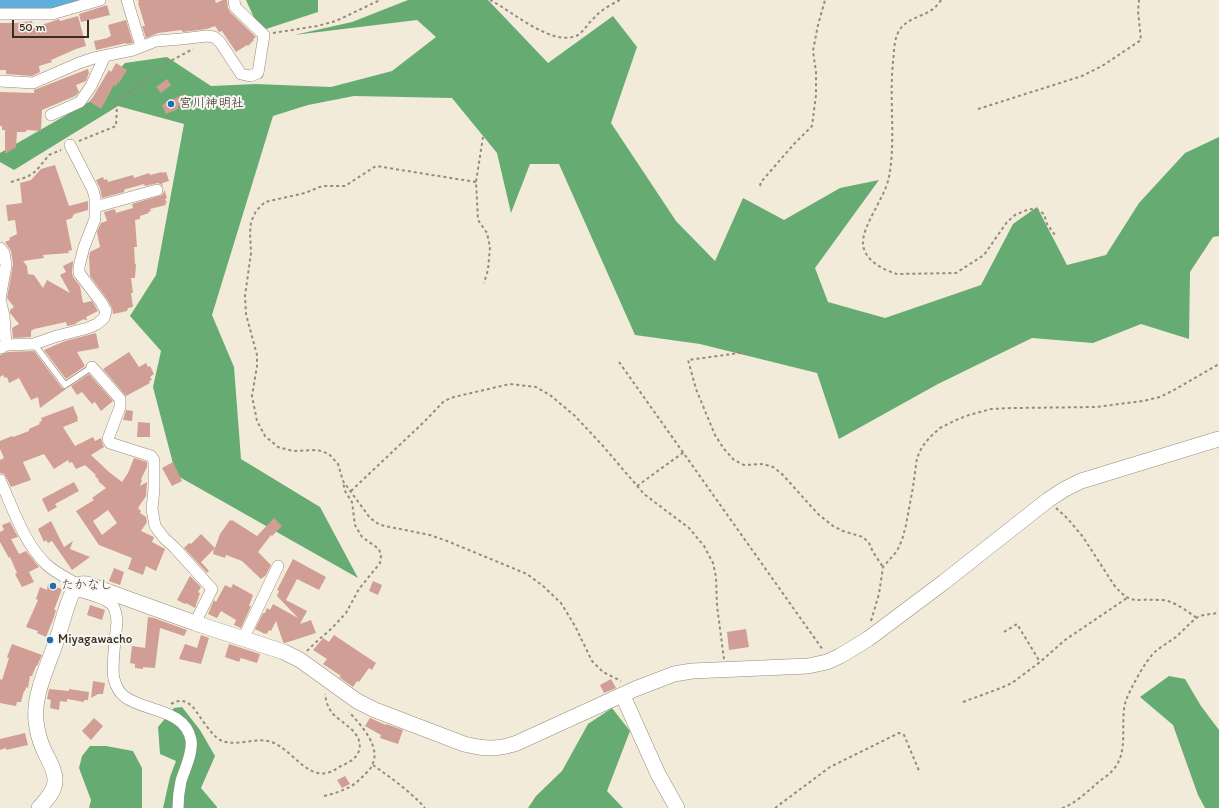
<!DOCTYPE html>
<meta charset="utf-8">
<style>
body{margin:0}
#map{position:relative;width:1219px;height:808px;overflow:hidden;background:#f2ebd9;font-family:Itim,sans-serif}
canvas{display:block}
.scale{position:absolute;left:12px;top:20px;width:77px;height:18px;box-sizing:border-box;border:2px solid #3b2a1e;border-top:0;padding-left:5px;font-size:12px;line-height:14px;white-space:nowrap;color:#3b2a1e;-webkit-text-stroke:3px #f6f6f2;paint-order:stroke}
</style>
<div id="map">
<canvas width="1219" height="808"></canvas>
<div class="scale">50 m</div>
</div>
<script>
const g = document.querySelector('canvas').getContext('2d');
g.lineJoin = 'round';
function fillPath(path, color) { g.fillStyle = color; g.fill(path, 'evenodd'); }
function strokePath(path, color, width, dash) { g.strokeStyle = color; g.lineWidth = width; g.lineCap = dash ? 'butt' : 'round'; g.setLineDash(dash || []); g.stroke(path); }
function drawText(font, color, halo, rows, align = 'center') {
  g.font = font + ' Itim,"Klee One",sans-serif'; g.lineWidth = 4; g.setLineDash([]); g.textBaseline = 'middle'; g.strokeStyle = halo; g.fillStyle = color; for (const [text, x, y, turn = 0] of rows) {
    g.save(); g.translate(x, y); g.rotate((+turn || 0) * Math.PI / 180); g.textAlign = isNaN(turn) ? turn : align; if (halo) g.strokeText(text, 0, 0); g.fillText(text, 0, 0); g.restore();
  }
}
fillPath(new Path2D(`
 M246,0h72v12l-58,19z
 M408,0h80l60,63 65,-47 24,31 -26,76 65,98 39,40 28,-63 41,22 56,-32 39,-8 -64,88 13,34 57,16 96,-33 32,-61 24,-17 30,58 39,-10 33,-52 46,-50 34,-16v99l-6,1 -23,35 -1,67 -48,-15 -48,19 -61,-5 -94,46 -99,55 -22,-66 -117,-29 -65,-9 -76,-171h-29l-19,49 -14,-60 -45,-55 -98,-2 -46,9 -35,11 -61,199 22,52 7,92 79,48 38,71 -182,-103 -23,-88 8,-36 -31,-35 26,-41 28,-151 -66,-18 -104,64 -14,-8v-9l89,-51 36,-39 42,-6 44,29 45,-2 75,3 61,-16 44,-34 -19,-17 -123,15 58,-13z
 M1169,676l16,3 16,27 18,24v78h-14l-7,-13 -25,-70 -33,-28z
 M182,707l18,23 15,26 -14,32 16,19v1h-54l7,-31 6,-16 -16,-7 -2,-27 16,-19z
 M612,708l18,23 -23,60 16,17h-95l8,-12 26,-25 26,-47z
 M90,746h16l27,5 9,17v40h-53l2,-8 -12,-32 3,-12z`), '#66ac72');
strokePath(new Path2D(`
 M0,7l52,-1 19,-6`), '#60aeda', 19);
fillPath(new Path2D(`
 M138,0h77l1,3 7,-3h4l1,8 2,4 26,25 -3,2 1,1 -6,6 -1,-1 -11,7 -14,-21 -3,1 -4,-6 -8,3 -24,3 -2,-2 -23,3 -12,5 -4,-12h3l-7,-23h1z
 M107,5l3,10 -29,7 -2,-8z
 M78,16l8,30 -10,3 -25,11 1,2 -13,4 1,6 -8,4 -26,-2v-4h-6v-47h16l16,-2 1,7 26,-9 1,2z
 M126,20l7,23 -7,1v-1l-30,7 -2,-9 14,-3v-1l3,-1 -3,-11z
 M116,63l11,7 -8,13 -1,-1 -2,4 -2,-1 -13,24 -11,-7 19,-32 2,2z
 M88,69l1,4 -3,8 -10,4 3,7 -4,4 -33,14 -1,21 -15,-1v2h-9l-1,15 -11,7v-24h-3v-4h-2v-34l34,1v-3z
 M167,79l4,6 -10,8 -5,-6z
 M185,94l3,8 -10,4v3l-12,5 -4,-9 3,-1 -1,-1z
 M55,165l14,41 19,-5v9l-14,4 -2,4 -6,2 6,30 -4,1 1,2 -26,2 1,3 -21,3 4,5 1,8 6,1 9,13 4,-8 23,13 -10,-18 6,-3 -3,-6 10,-5 -1,12 1,4 7,9 3,17 9,-2 6,10 -12,6 1,3h-2l-1,-1 -8,4v1l-9,2 -1,-4 -32,7 -3,2v6l-18,1 -1,-10 7,-4 -9,-11v-3l4,-3 -7,-9 6,-34 -2,-13 -6,-9 5,-2 -1,-2 8,-4 -2,-14 -7,1 -2,-16 16,-2 -2,-20 11,-3 10,-11z
 M162,172v1l4,-1 3,9 -7,2 5,15 -2,1 2,4h-2l1,2 -16,4 1,2 -3,1 1,1 -9,3v3l-5,1 2,27h-3l1,17h1l-1,14h-4l2,15h-2l2,14 -5,1 -1,3 -14,3 -1,-6 -5,-9 -17,-23 -1,-19 1,-5 10,-5 -3,-15 4,-9 6,-2 -3,-9 11,-3 1,4 17,-5 -1,-4 30,-9 2,-3v-3l-2,-4 -4,-2 -13,3 -1,-2 -18,5 -2,1v2l-22,6 -2,-10 -4,-8 7,-3 1,3 3,-1 1,3 25,-7 1,3 15,-5 1,2z
 M96,333l3,15 -22,4 8,14 -19,13 -22,-29 21,-9z
 M34,351l28,37 4,1 -26,19 -2,-11 -7,3 -12,-22 -10,5 -2,-6 -2,1 -2,-3 -3,2v-22l8,-3z
 M129,352l10,15 7,-4 2,4 2,-1 4,8 -4,3 2,3 -3,1 1,2 -24,13 -23,-27z
 M89,374l24,27 -12,10 -6,-9 -3,2 -10,-12 -5,3 -6,-9z
 M73,406l5,12h-1l1,3 -15,6 12,19 18,-9 2,4 6,-3 1,4 2,5 -13,8 18,17 13,10 6,-9 6,-15 13,4v5l-6,12 1,1 -2,6 7,-4 -1,14 -8,12 3,3 -1,2 6,4 1,5 -6,9 13,6 -2,5 13,7 -9,22 -10,-5 -3,9 -15,-6 4,-11 -33,-13 -23,-34 18,-11 -2,-2 14,-10 -8,-7 1,-1 -4,-4 1,-1 -11,-10 -9,4 -4,-7 -3,1 -1,-3 -14,9 -10,-15 -21,8 8,18 -20,7 -5,-10 -2,-3 -4,-1v-13l4,-2 -4,-9v-8l12,-5 1,1 16,-6v-2l11,-5 -1,-2 3,-1 -1,-3zM108,510l9,13 -15,12 -9,-14z
 M126,410l7,1 -1,10 -9,-1z
 M138,422l12,1v14h-13z
 M173,462l9,19 -10,5 -10,-18z
 M74,482l5,9 -24,13 2,3 -9,5 -6,-13z
 M274,518l8,8 -10,10 -1,-1 -13,17 13,13 -5,10 -5,4 -19,-18 -16,-6 -1,3 -12,-4 1,-5 -13,13 8,9 -2,2 -23,-25 5,-5 2,1 10,-10 14,14 5,-14 10,-14 1,1 1,-1 25,16z
 M51,521l13,26 9,-6 -3,8 20,8 -18,13 -20,-29 -4,2 -2,-3 -2,2 -6,-13z
 M10,522l8,15 -7,2 8,15 7,-3 13,16 -10,5 5,10 -12,5 -7,-13 2,-1 -7,-16 -1,1 -9,-16v-10l4,-2 -2,-5z
 M293,559l33,18 -7,13 -22,-11 -11,21 21,11 -7,13 11,-4 5,13 -31,10 -2,-1 -7,-21 -5,10 -2,-1 -2,4 -1,-1 -1,1 -10,-5 8,-16h2l2,-5 3,2 3,-6 25,14 -21,-22 2,-5 -2,-1z
 M114,568l10,4 -4,13 -11,-4z
 M190,576l11,11 -3,5 2,1 -5,15 -9,-5 -1,1 -8,-4z
 M373,581l9,4 -4,10 -9,-4z
 M48,584l14,5 -8,21h2l-2,7 -8,20 -9,-4 1,-2 -12,-4 12,-27 -2,-1 4,-12 7,3z
 M233,584l20,11 -4,11h2l-10,22 -7,-3 2,-5 -15,-9 -4,7 -9,-4 6,-14 2,2 9,-17 6,3z
 M90,605l15,5 -3,10 -15,-5z
 M148,617l6,1 33,12 -3,6 -24,-8 -5,40 -12,-1v2l-8,-1v-4l-5,-1 2,-17 13,2z
 M746,629l3,18 -20,3 -2,-18z
 M201,635l8,3 -8,26 -22,-5 6,-15 12,4z
 M334,635l42,28 -4,7 -3,-2 -10,14 -2,-1 -4,6 -14,-10 2,-1 -18,-12 4,-5 -14,-9 10,-12 6,4z
 M12,644l30,11 -5,11h-1l-4,10h-2l-2,12 -2,-1 -1,4h-1l-3,11h-4l-1,4 -16,-3v-24l2,1 7,-22 -2,-1z
 M229,644l31,10 -3,9 -16,-5 -2,4 -14,-5z
 M611,679l5,9 -12,5 -4,-8z
 M93,681l12,2 -2,11h-5l-7,4z
 M49,689l20,2v-2l20,3 -1,8h-4v2l-17,-3v3l-7,-1 -1,9 -9,-2 1,-8 -4,-1z
 M94,718l9,8 -12,14 -9,-9z
 M370,718l16,7v-1l17,6 -5,14 -18,-6 1,-3 -16,-9z
 M25,733l3,12 -22,5v-2l-6,2v-11z
 M345,776l5,8 -8,4 -5,-8z`), '#d09e94');
const lane = new Path2D(`
 M34,344l31,41 27,-18`);
const street = new Path2D(`
 M127,0l14,46
 M0,14h52l48,-14
 M0,81l33,2 46,-20 15,-5 39,-8 23,-9 25,-2 26,-3 7,1 6,5 21,32 9,2 8,-3 6,-38 -29,-28 -1,-7
 M51,115l29,-13 11,-16 14,-30
 M95,207l62,-17
 M0,248l4,5 2,12 -6,34 4,17 2,29 -5,3
 M6,345l28,-1 23,-8 31,-8 9,-4 7,-6 2,-7 -5,-9 -22,-29v-6l5,-20 11,-28v-21l-2,-8 -23,-45
 M92,367l28,32v8l-12,32 2,4 41,13 3,4v29l-2,20 3,17 9,12 10,9 38,42 -17,34
 M0,480c13,28 24,64 47,85 10,9 21,13 31,20
 M74,590c11,3 32,7 39,16 3,4 3,10 4,15 -1,14 -6,46 -3,58 2,7 5,14 11,18 21,15 60,12 66,43 2,13 -6,28 -10,41 -2,9 -3,18 -3,27
 M243,639l35,-73`);
const secondary = new Path2D(`
 M623,696l35,78 19,34
 M39,808c6,-7 15,-15 16,-26 1,-12 -8,-24 -12,-34 -4,-9 -6,-18 -7,-27 -3,-28 14,-59 22,-85 4,-12 10,-37 16,-46 4,-6 7,-7 13,-6l108,39 89,29 16,8 57,41 18,9 89,34c20,5 33,6 53,-1l118,-54 39,-15 18,-3 116,-5 19,-4 13,-6 28,-17 76,-57 104,-82 17,-11 16,-8 138,-42`);
strokePath(lane, '#968a7c', 7);
strokePath(street, '#968a7c', 12);
strokePath(secondary, '#968a7c', 16);
strokePath(new Path2D(`
 M490,0c22,11 63,48 88,35 6,-4 11,-13 17,-18 6,-7 17,-13 25,-17
 M941,0c-12,20 -35,13 -44,35 -3,8 -3,18 -4,27 -4,38 3,77 -4,115 -4,21 -27,48 -26,67 1,16 20,26 34,30l59,-1 28,-18 23,-33 8,-7 14,-6 9,1 6,4 3,10 8,11
 M273,33l44,-7 19,-5 44,-21
 M978,109l104,-33 20,-10 39,-26 -3,-29 1,-11
 M483,137l-7,45 2,38 9,13 3,14 -2,23 -4,13
 M79,141l37,-15 1,-21 4,-6 44,-35 28,-15
 M11,182l16,-5 9,-6 13,-16 12,-5
 M476,182l-100,-16 -31,20h-23l-17,7 -40,9 -9,9 -5,11 -1,11 1,20 -6,43 1,18 11,41v11l-5,30 5,25 8,15 13,11 15,4 25,-1 11,4 9,10 5,17 27,37 10,7 50,10 17,6 80,33 16,12 18,17 14,23 17,35 11,11 18,9
 M760,186l1,-4 33,-38 18,-18 4,-31v-23l-3,-21 5,-26 7,-25
 M747,352l-59,8 8,29 19,46 9,14 10,11 10,5 19,-1 10,3 9,7 36,40 15,12 10,5 20,6 6,6 4,9 10,15
 M619,362l204,288
 M637,486l47,-34
 M351,491l74,-70 19,-20 10,-4 56,-13 26,3 14,8 25,21 28,30 41,48 45,34 15,18 9,17 3,14 1,29 7,53
 M1056,508l12,11 15,18 31,48c17,21 22,13 44,15 3,0 7,0 10,1 10,3 20,11 29,17
 M871,621l8,-27 4,-27 14,-16 5,-11 4,-15 7,-38 4,-29 5,-11 8,-10 10,-9 16,-8 13,-5 22,-6 22,-1 83,-1 47,-6 17,-4 14,-7 45,-26
 M1004,632l13,-8 23,38
 M307,651l7,-7 18,-16 14,-15 13,-24 21,-26 1,-7 -2,-7 -17,-12 -7,-12 -3,-23 -7,-11 -2,-9
 M963,702l38,-14 11,-5 28,-21 25,-22 62,-42
 M171,704c8,-5 15,-4 22,3 6,8 19,29 27,33 14,7 33,-2 48,1 23,5 38,40 62,31 4,-1 7,-4 11,-6 7,-3 15,-7 18,-15 5,-18 -16,-27 -26,-37 -5,-6 -7,-13 -8,-20
 M373,765c18,13 37,26 52,43
 M324,796c16,-4 29,-8 40,-21 3,-3 7,-6 8,-10 10,-18 -12,-41 -23,-53
 M775,808l55,-41 69,-34 5,2 16,38
 M1062,808c11,-3 21,-13 30,-20 6,-7 15,-11 21,-18 17,-19 6,-47 13,-70 5,-12 20,-41 30,-49 6,-5 13,-9 20,-14 7,-6 14,-15 22,-20 6,-3 14,-3 21,-4`), '#968a7c', 2, [3, 3]);
strokePath(lane, '#fff', 5.5);
strokePath(street, '#fff', 11);
strokePath(secondary, '#fff', 15);
for (const [x, y, r, color] of [
 [171,104,4,"#1f6fb2"],
 [53,586,4,"#1f6fb2"],
 [50,640,4,"#1f6fb2"]
]) { const dot = new Path2D(); dot.arc(x, y, r, 0, 2 * Math.PI); g.fillStyle = color; g.fill(dot); strokePath(dot, '#f6f6f2', 1.5); }
drawText('13px', '#3b2a1e', '#f6f6f2', [
 ["宮川神明社",179,104],
 ["たかなし",61,586],
 ["Miyagawacho",58,640]
], 'left');
</script>
